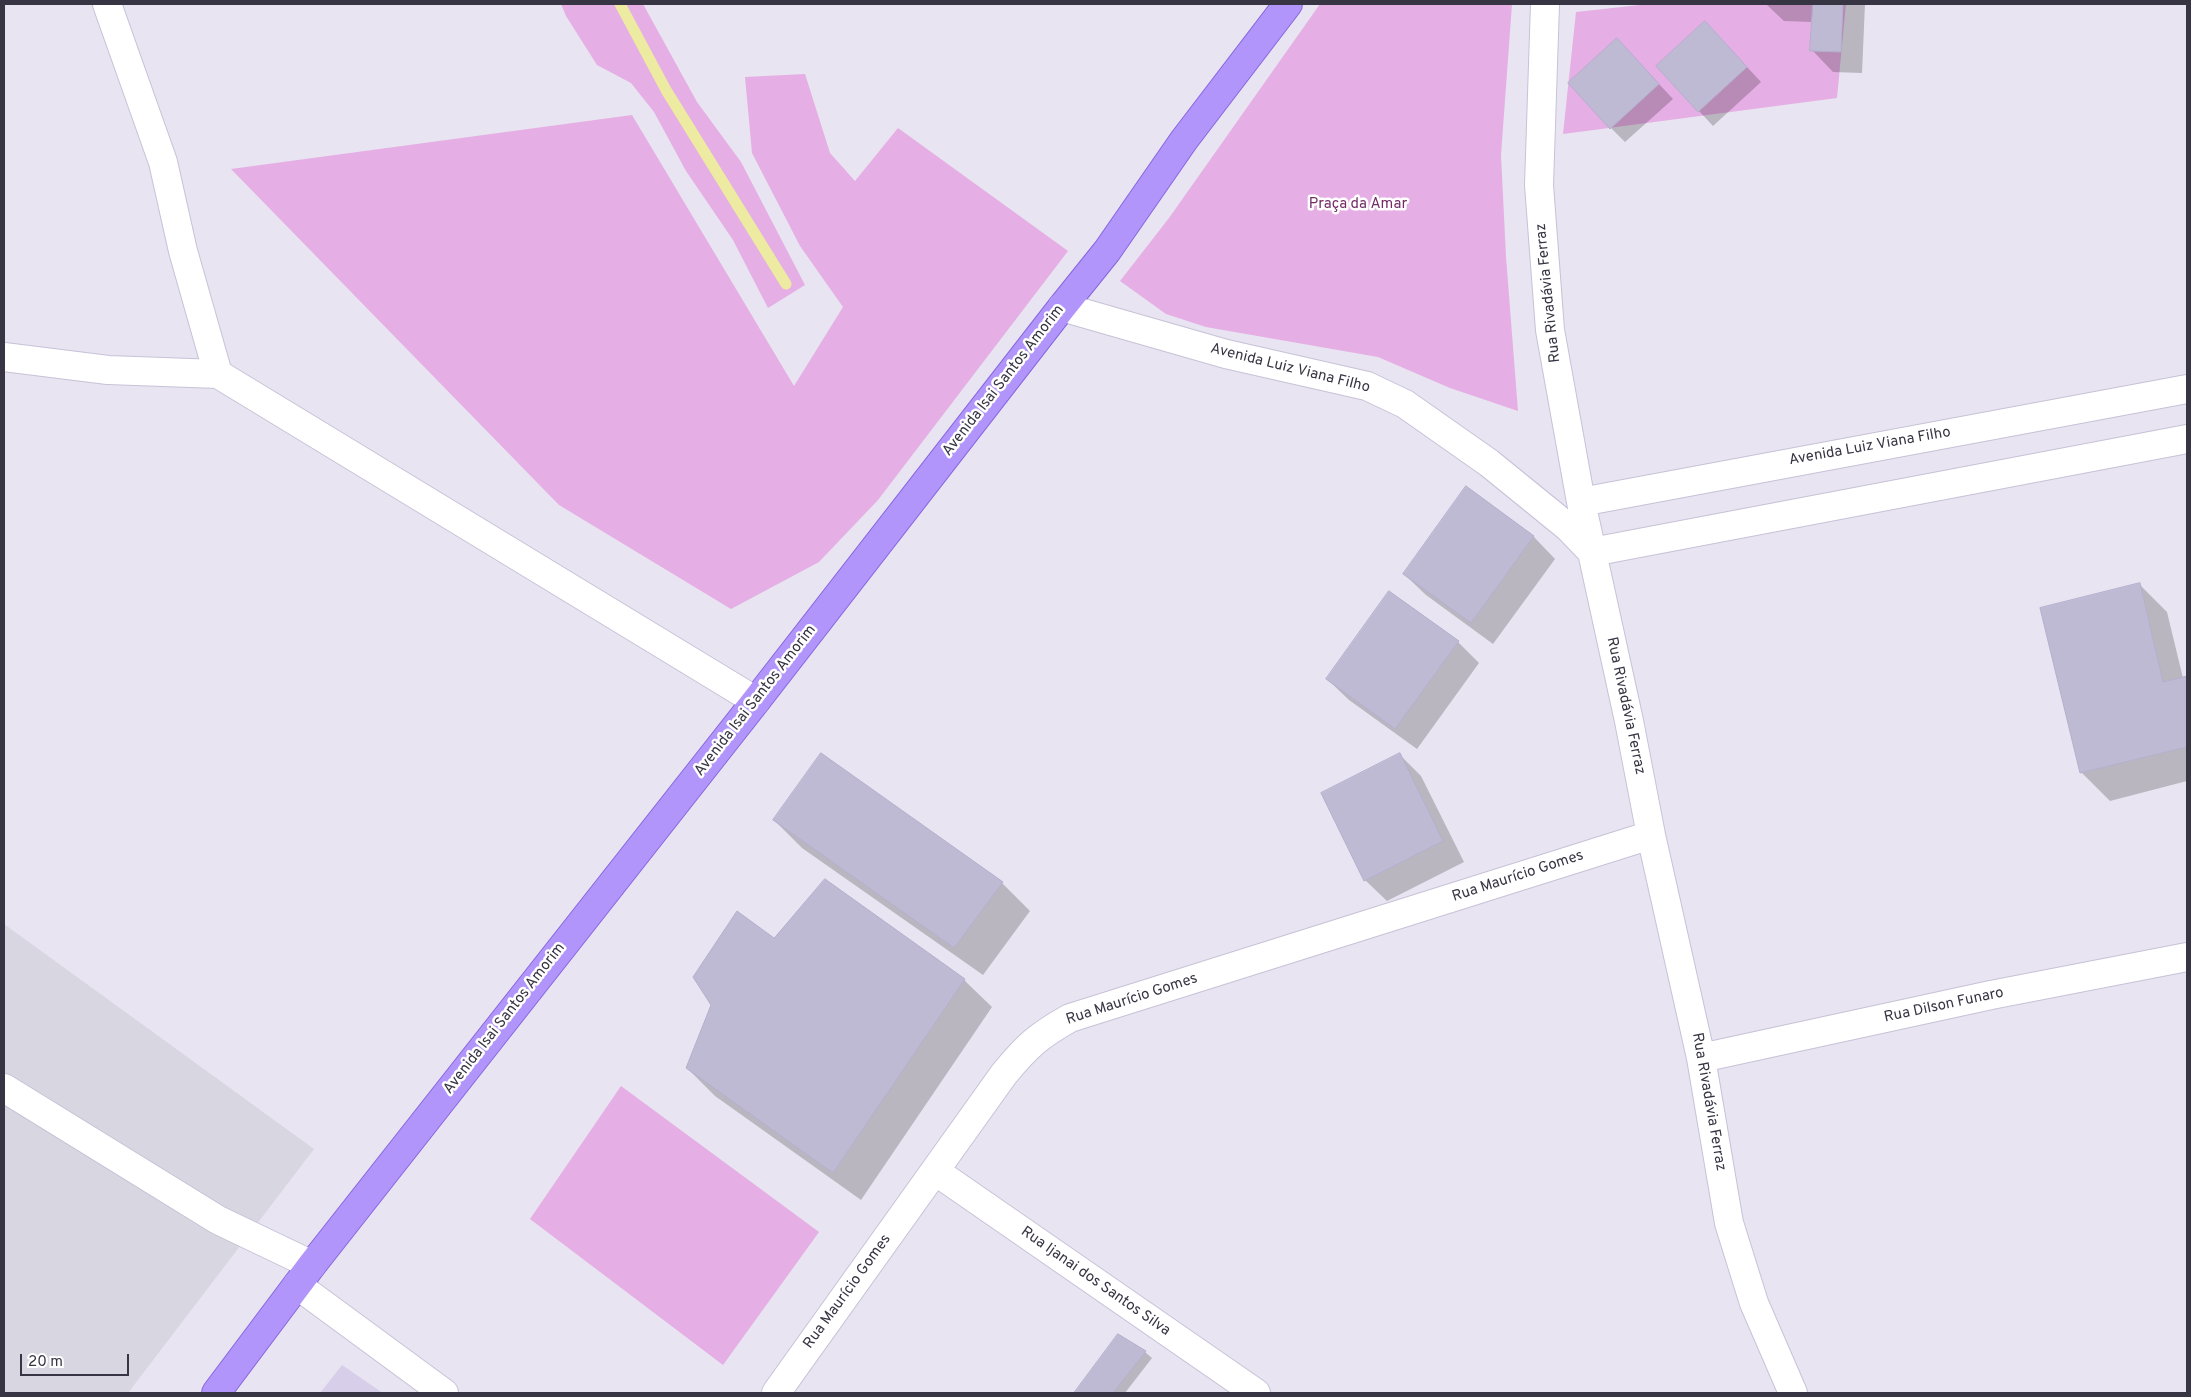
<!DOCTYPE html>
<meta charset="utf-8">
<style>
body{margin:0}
#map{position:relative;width:2191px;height:1397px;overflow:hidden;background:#e8e4f1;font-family:Overpass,sans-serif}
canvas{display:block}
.frame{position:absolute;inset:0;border:5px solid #373543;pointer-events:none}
.scale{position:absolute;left:20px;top:1354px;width:109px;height:22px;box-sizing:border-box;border:2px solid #373543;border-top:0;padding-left:6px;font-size:15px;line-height:18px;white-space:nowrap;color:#373543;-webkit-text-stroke:4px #fff;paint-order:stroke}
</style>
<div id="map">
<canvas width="2191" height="1397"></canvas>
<div class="frame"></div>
<div class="scale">20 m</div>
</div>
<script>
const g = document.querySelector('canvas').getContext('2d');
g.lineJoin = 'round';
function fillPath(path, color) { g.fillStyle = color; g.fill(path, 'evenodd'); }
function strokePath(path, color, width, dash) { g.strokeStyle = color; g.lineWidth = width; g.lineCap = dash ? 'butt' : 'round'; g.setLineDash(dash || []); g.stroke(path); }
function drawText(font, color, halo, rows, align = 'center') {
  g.font = font + ' Overpass,sans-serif'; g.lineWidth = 5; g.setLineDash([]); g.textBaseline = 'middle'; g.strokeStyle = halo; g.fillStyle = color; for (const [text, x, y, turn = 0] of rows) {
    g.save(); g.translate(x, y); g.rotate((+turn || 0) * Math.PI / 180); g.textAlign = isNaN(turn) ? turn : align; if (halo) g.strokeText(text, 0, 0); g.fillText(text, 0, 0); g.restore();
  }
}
fillPath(new Path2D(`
 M4,924l310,225 -186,244h-124z`), '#d8d6e0');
fillPath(new Path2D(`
 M342,1365l41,28h-63z`), '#d7cfea');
fillPath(new Path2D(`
 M561,4h82l54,98 44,60 64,123 -37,23 -35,-68 -47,-69 -32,-59 -23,-29 -34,-18 -31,-49z
 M1320,4h192l-11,151 5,102 12,154 -68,-23 -72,-31 -172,-30 -40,-13 -46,-33 49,-63z
 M1649,4h197l-9,94 -274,36 13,-122z
 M805,74l25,79 25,28 43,-53 170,123 -190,249 -59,62 -88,47 -172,-104 -328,-336 401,-54 162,271 49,-79 -43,-61 -48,-93 -7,-76z
 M621,1086l198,146 -96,133 -193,-146z`), '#e5aee4');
fillPath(new Path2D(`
 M1766,4h99l-3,69 -29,-1 -21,-22 1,-28 -29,-1z
 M1719,37l42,45 -48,44 -56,-60z
 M1631,54l42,45 -48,43 -14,-14z
 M1466,488l68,49 21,22 -62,85 -67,-49 -22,-21z
 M2139,584l28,28 16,66h4v103l-77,20 -28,-28z
 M1458,642l21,21 -62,86 -68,-49 -22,-21z
 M1399,754l22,22 43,86 -77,39 -22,-21z
 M774,820l228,63 28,28 -47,64 -181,-127z
 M964,980l28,27 -131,193 -146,-104 -28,-28z
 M1119,1336l26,16 7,6 -27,35h-49z`), '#0003');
strokePath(new Path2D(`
 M620,4l46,86 120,194`), '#edeba2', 11);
const building = new Path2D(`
 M1813,4h30l-2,48 -31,-1z
 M1705,21l42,46 -49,45 -42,-46z
 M1617,38l42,46 -49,45 -42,-46z
 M1466,486l68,50 -63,87 -68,-49z
 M2140,583l23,99 24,-6v71l-107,26 -40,-165z
 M1389,591l70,50 -64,88 -69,-50z
 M821,753l182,129 -49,66 -181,-128z
 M1400,753l43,88 -79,40 -43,-88z
 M825,879l140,100 -132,194 -147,-105 25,-63 -18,-28 44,-66 37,27z
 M1118,1334l28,17 -33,42h-39z`);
fillPath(building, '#bfbad3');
strokePath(building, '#b4aecd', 1);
const minor = new Path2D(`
 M107,4l56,158 20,89 35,123 538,327
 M1545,4l-6,181 11,145 31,172 48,219 22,114 50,223 28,165 25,80 39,90
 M1062,307l164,47 141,32 38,18 84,59 80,65 23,24
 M4,357l104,13 110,4
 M1581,502l606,-113
 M1592,552l595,-113
 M1701,1058l290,-63 196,-38
 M4,1088l214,132 94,45
 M935,1171l321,222
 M297,1285l147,108
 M776,1393l228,-319c23,-28 34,-38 66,-56l581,-183`);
const major = new Path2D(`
 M216,1393l96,-128 444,-564 306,-394 45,-56 77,-111 104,-136`);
strokePath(minor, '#c7c2d7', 30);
strokePath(major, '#8666de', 30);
strokePath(minor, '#fff', 28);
strokePath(major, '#b295fa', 28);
drawText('15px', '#722b65', '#fff', [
 ["Praça da Amar",1358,205]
]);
drawText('15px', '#373543', '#fff', [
 ["Rua Rivadávia Ferraz",1549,293,-96],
 ["Avenida Luiz Viana Filho",1290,369,14],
 ["Avenida Isai Santos Amorim",1004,381,-52],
 ["Avenida Luiz Viana Filho",1870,447,-10],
 ["Avenida Isai Santos Amorim",756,701,-52],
 ["Rua Rivadávia Ferraz",1625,706,78],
 ["Rua Maurício Gomes",1518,877,-18],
 ["Rua Maurício Gomes",1132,1000,-18],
 ["Rua Dilson Funaro",1944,1006,-12],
 ["Avenida Isai Santos Amorim",505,1019,-52],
 ["Rua Rivadávia Ferraz",1708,1102,80],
 ["Rua Ijanai dos Santos Silva",1095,1282,35],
 ["Rua Maurício Gomes",848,1292,-54]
]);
</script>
